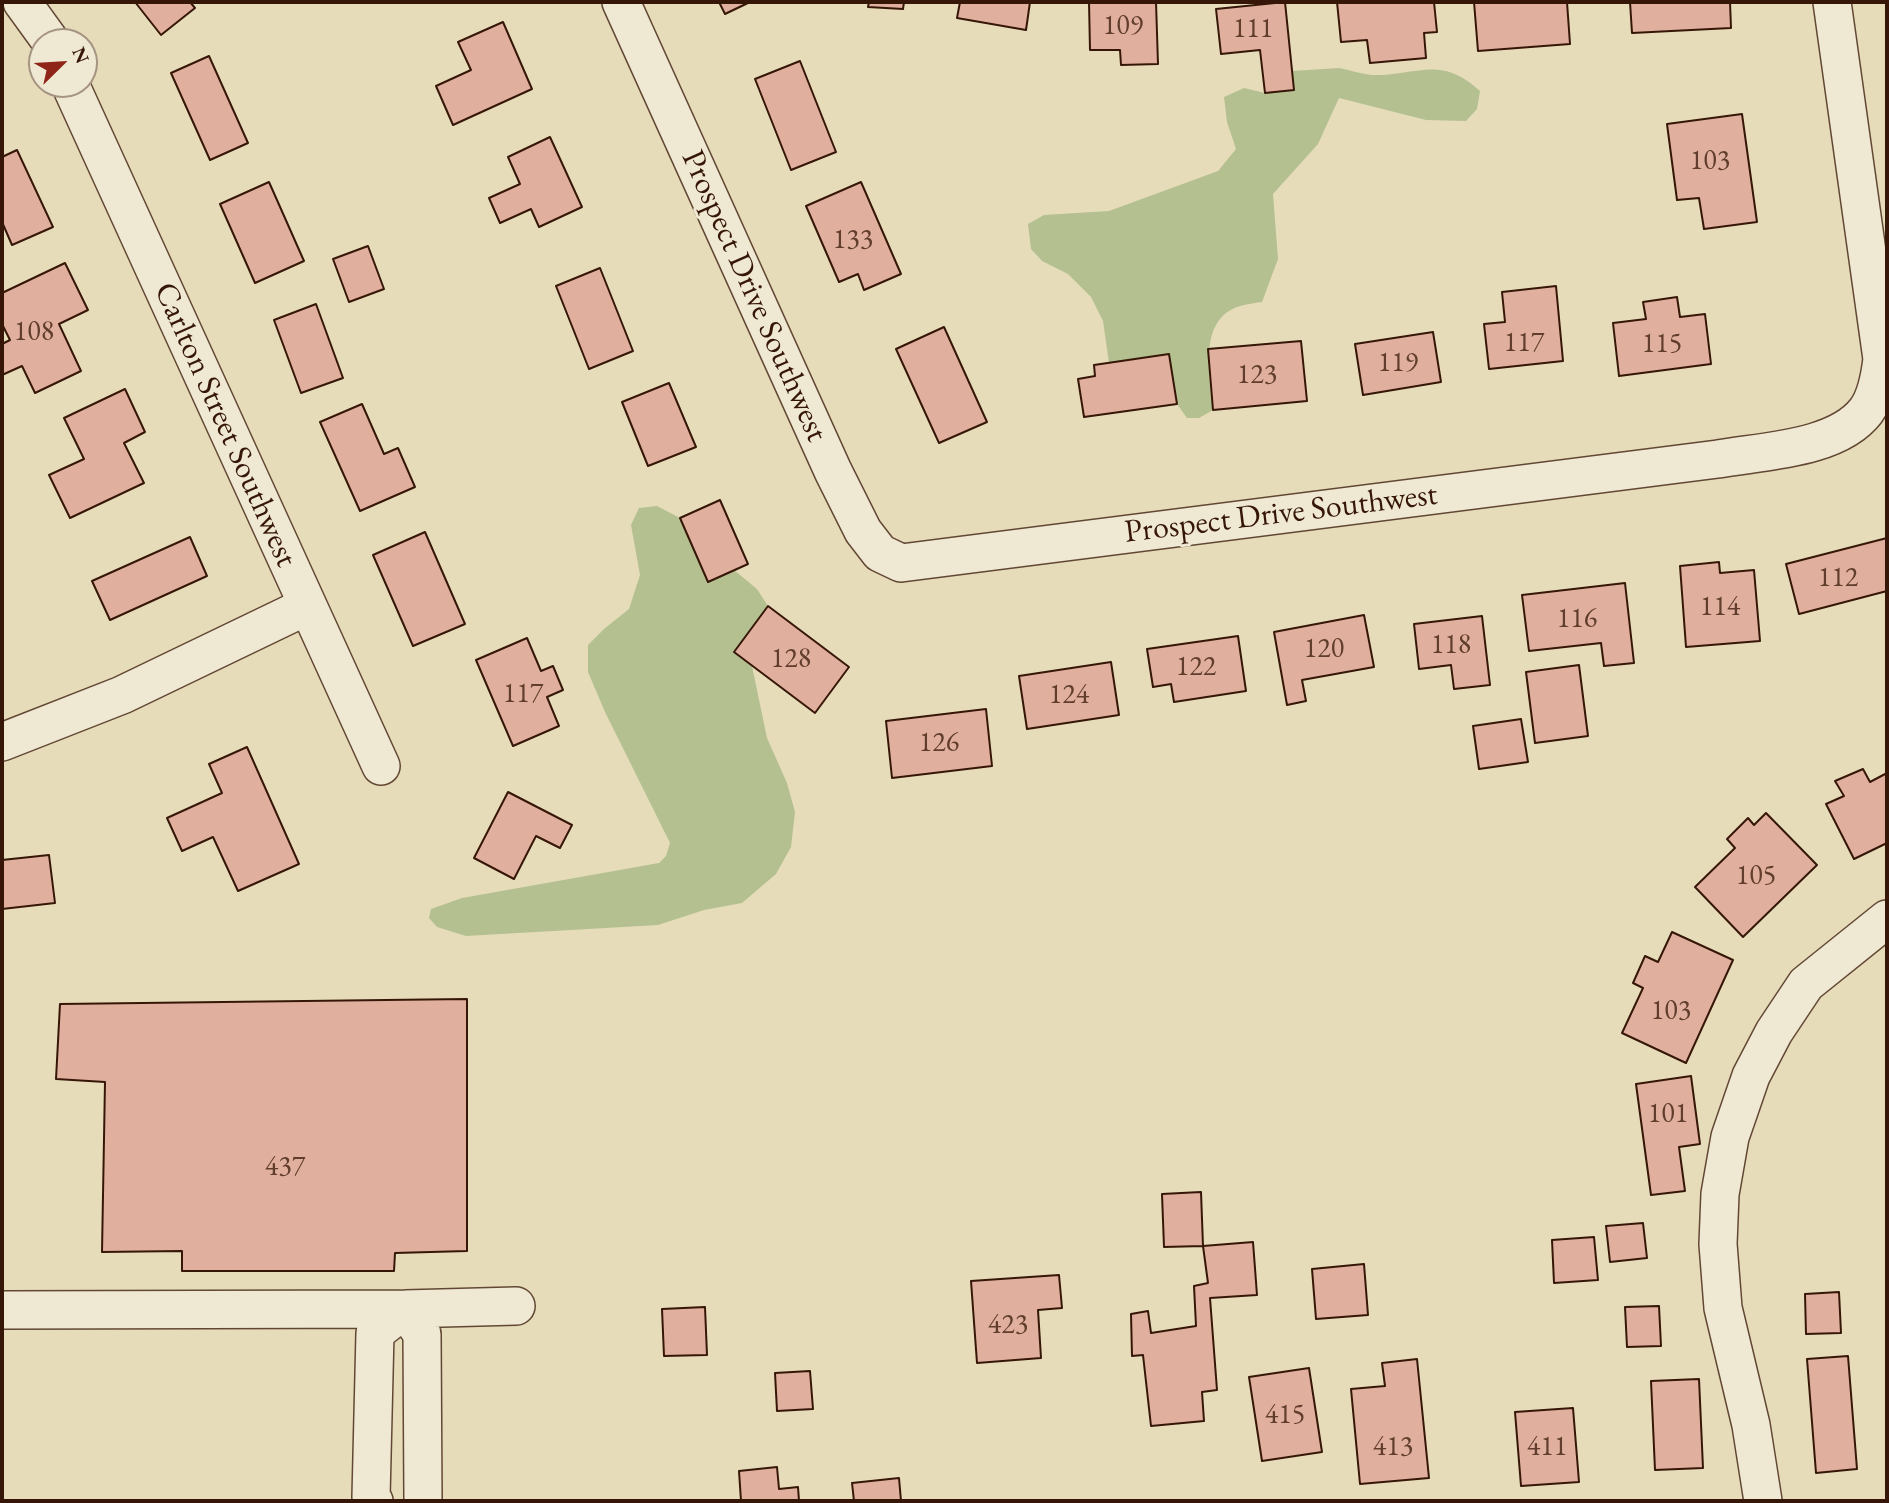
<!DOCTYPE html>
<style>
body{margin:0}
#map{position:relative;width:1889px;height:1503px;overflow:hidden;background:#e6dcba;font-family:"EB Garamond",serif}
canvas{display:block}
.frame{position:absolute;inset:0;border:4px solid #361707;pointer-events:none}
.north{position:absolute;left:28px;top:28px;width:70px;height:70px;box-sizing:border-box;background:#efe8d2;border:2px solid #a59481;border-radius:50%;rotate:66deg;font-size:19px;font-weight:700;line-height:28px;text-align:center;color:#361707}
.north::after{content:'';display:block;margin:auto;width:24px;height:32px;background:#8f2418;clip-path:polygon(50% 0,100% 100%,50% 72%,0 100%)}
</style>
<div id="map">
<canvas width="1889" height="1503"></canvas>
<div class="frame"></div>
<div class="north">N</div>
</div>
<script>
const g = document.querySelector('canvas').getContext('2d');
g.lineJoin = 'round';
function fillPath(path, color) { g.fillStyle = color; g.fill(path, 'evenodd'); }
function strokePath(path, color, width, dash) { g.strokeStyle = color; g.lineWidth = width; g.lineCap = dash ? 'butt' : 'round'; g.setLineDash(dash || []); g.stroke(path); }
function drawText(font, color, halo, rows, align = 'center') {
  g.font = font + ' "EB Garamond",serif'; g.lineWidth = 6; g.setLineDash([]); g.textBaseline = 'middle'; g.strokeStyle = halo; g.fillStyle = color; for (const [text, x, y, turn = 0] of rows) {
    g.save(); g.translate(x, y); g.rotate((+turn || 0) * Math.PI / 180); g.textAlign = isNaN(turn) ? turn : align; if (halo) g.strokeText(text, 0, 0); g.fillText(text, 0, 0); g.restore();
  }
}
fillPath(new Path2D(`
 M1339,68c11,2 22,6 33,7 45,1 68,-21 108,16l-3,18 -11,12 -40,-1 -87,-22 -21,46 -45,50 5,65 -16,43c-7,1 -15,2 -22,4 -43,13 -30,70 -27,104l-14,8h-12l-10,-14 -8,-50 -60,9 -6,-42 -12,-24 -23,-23 -26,-13 -11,-12 -3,-25 16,-9 65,-4 109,-40 18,-22 -9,-27 -3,-25 20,-9 21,5 28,-3 -1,-19z
 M657,506l23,12 28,64 26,-12 23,19 11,17 -34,46 18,14 15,72 20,45 8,29 -4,35 -15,27 -34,29 -38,7 -46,15 -192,11 -29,-9 -8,-9 2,-9 31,-11 197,-35 7,-7 4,-13 -65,-131 -17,-40v-27l16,-16 25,-20 11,-34 -9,-50 8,-17z`), '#b4c090');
const building = new Path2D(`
 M135,2h55l5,6 -34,27z
 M719,2h31l-25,12z
 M869,2h35l-1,7 -35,-2z
 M960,2h70l-4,28 -69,-12z
 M1089,2h67l2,62 -37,1 -1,-15h-30z
 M1285,2l9,88 -29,3 -5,-43 -39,4 -5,-45z
 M1337,2h97l3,30 -13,1 2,25 -56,5 -3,-23 -26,2z
 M1474,2h93l3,42 -92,7z
 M1630,2h100l1,26 -99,5z
 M503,22l29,67 -79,36 -17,-39 35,-16 -13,-28z
 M209,56l39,87 -38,17 -39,-87z
 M800,61l36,91 -45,18 -36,-91z
 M1742,114l15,108 -53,7 -5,-31 -22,2 -10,-76z
 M550,137l32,70 -43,20 -8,-18 -31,14 -11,-25 31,-14 -12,-27z
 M17,150l36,77 -41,18 -10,-23v-65z
 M269,182l35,79 -49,22 -35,-79z
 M861,182l40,92 -37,16 -6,-16 -19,8 -33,-76z
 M368,246l16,43 -35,13 -16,-43z
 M65,263l23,47 -29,14 22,47 -46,22 -13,-27 -20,9v-31l8,-4 -8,-16v-31z
 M600,268l33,83 -44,18 -33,-83z
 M1556,286l7,75 -74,8 -5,-45 21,-2 -3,-30z
 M1677,297l3,20 25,-3 6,50 -92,12 -6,-53 33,-4 -3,-17z
 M316,304l27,74 -42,15 -27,-73z
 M944,327l43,95 -48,21 -43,-94z
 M1433,332l8,50 -78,13 -8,-51z
 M1301,341l6,60 -94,9 -5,-61z
 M1169,354l8,50 -93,13 -6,-38 17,-3 -1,-11z
 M669,383l27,64 -48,19 -26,-64z
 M125,389l20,43 -21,11 20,40 -74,35 -21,-43 35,-16 -20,-41z
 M362,404l22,50 14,-6 17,39 -55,24 -40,-89z
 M720,500l28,64 -40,18 -28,-64z
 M425,532l40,92 -52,22 -40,-91z
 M190,537l17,39 -97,44 -18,-39z
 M1887,538v53l-88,23 -13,-50z
 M1719,562l1,11 34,-3 6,71 -74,6 -6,-81z
 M1625,583l9,80 -30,3 -3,-23 -72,8 -7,-56z
 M768,606l81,61 -34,46 -81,-61z
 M1364,615l10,52 -72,13 4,21 -19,4 -13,-73z
 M1482,616l8,69 -36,4 -3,-24 -32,4 -5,-45z
 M1238,636l8,55 -72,11 -3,-18 -18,3 -6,-38z
 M527,638l14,33 12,-5 10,24 -16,7 12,29 -46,20 -37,-86z
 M1111,662l8,53 -92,14 -8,-53z
 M1579,665l9,71 -53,7 -9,-71z
 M986,709l6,57 -100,12 -6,-57z
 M1521,719l7,43 -49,7 -6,-43z
 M247,747l52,117 -61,27 -25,-54 -31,14 -15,-33 55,-25 -13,-29z
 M1863,769l7,13 17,-9v70l-33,16 -28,-55 18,-8 -9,-15z
 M508,792l64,33 -12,23 -24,-12 -22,43 -40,-21z
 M1766,813l51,52 -74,72 -48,-50 40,-39 -8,-9 21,-21 6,7z
 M49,855l6,48 -53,6v-49z
 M1672,932l61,28 -47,103 -64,-30 21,-45 -10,-5 12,-27 13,6z
 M467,999v252l-72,2 -1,18h-212v-20l-80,1 3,-170 -49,-3 4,-75z
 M1691,1076l9,68 -21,3 6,44 -34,4 -15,-111z
 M1201,1192l2,54 -39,1 -2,-53z
 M1643,1223l4,35 -37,4 -4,-36z
 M1594,1237l4,43 -44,3 -2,-43z
 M1253,1242l4,53 -47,3 7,92 -15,2 2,29 -53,5 -8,-71 -11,1 -1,-42 17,-3 3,22 45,-7 -2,-40 14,-3 -5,-37z
 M1364,1264l4,51 -52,4 -4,-50z
 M1059,1275l3,33 -24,2 3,48 -64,5 -6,-82z
 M1839,1292l2,41 -35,1 -1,-40z
 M1659,1306l2,40 -34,1 -2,-40z
 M705,1307l2,48 -43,1 -2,-47z
 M1848,1356l9,113 -41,4 -9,-114z
 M1417,1359l12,119 -69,6 -9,-95 34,-3 -3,-23z
 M1309,1368l13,84 -60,9 -13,-84z
 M810,1371l3,38 -36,2 -2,-38z
 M1699,1379l4,89 -48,2 -4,-89z
 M1573,1408l6,74 -58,4 -6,-74z
 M777,1467l2,22 19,-2 1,14h-58l-2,-30z
 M899,1478l2,23h-47l-2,-18z`);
fillPath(building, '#e0af9d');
strokePath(building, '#361707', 2);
const minor = new Path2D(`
 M22,2l29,40
 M621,2l212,469 30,60 17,22 21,10 817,-104c46,-8 119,-10 148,-48 11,-15 14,-35 16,-52l-50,-357
 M70,84l311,682
 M2,742l120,-47 185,-89
 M2,1310l403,-1 111,-3
 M374,1501l-3,-4 4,-164 30,-24 17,25 1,167
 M1763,1501l-12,-76 -28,-117 -5,-64 2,-50 10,-57 21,-61 23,-44 32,-48 81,-65`);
strokePath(minor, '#624834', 40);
strokePath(minor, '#efe8d2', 37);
drawText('28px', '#603d2c', null, [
 ["109",1123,26],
 ["111",1253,29],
 ["103",1710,161],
 ["133",853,240],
 ["108",34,332],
 ["117",1524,343],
 ["115",1662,344],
 ["119",1398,363],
 ["123",1257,375],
 ["112",1838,578],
 ["114",1720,607],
 ["116",1577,619],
 ["118",1451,645],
 ["120",1324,649],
 ["128",791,659],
 ["122",1196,667],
 ["117",523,694],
 ["124",1069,695],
 ["126",939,743],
 ["105",1756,876],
 ["103",1671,1011],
 ["101",1668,1114],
 ["437",285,1167],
 ["423",1008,1325],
 ["415",1285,1415],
 ["413",1393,1447],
 ["411",1547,1447]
]);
drawText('32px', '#361707', '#efe8d2', [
 ["Prospect Drive Southwest",754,296,66],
 ["Carlton Street Southwest",225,425,66],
 ["Prospect Drive Southwest",1281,514,-7]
]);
</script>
